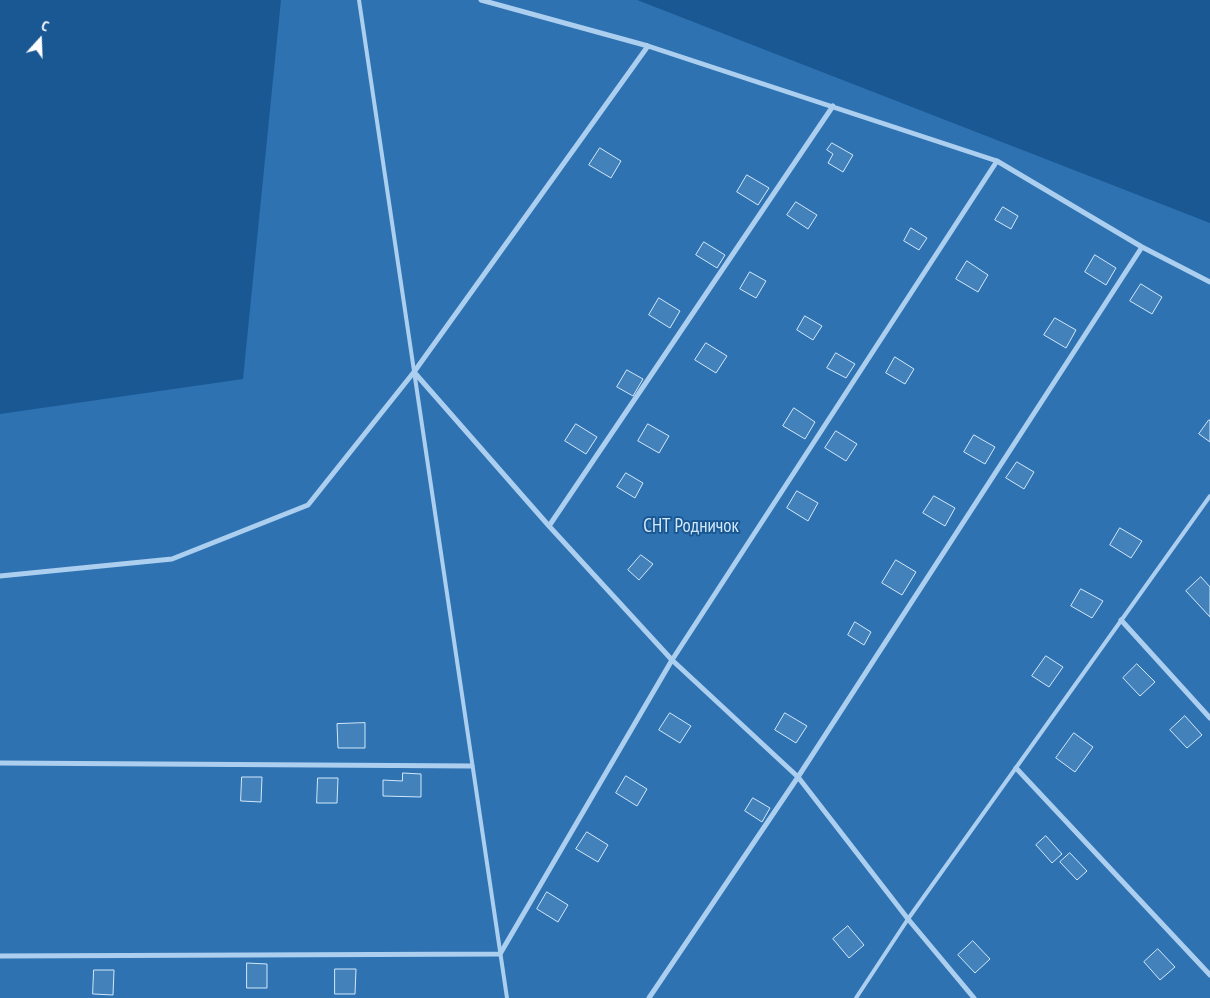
<!DOCTYPE html>
<meta charset="utf-8">
<style>
body{margin:0}
#map{position:relative;width:1210px;height:998px;overflow:hidden;background:#1a5894;font-family:"PT Sans Narrow",sans-serif}
canvas{display:block}
.north{position:absolute;left:15px;top:15px;width:50px;height:50px;-webkit-text-stroke:4px #1a5894;paint-order:stroke;rotate:20deg;font-size:14px;font-weight:700;line-height:20px;text-align:center;color:#fff}
.north::after{content:'';display:block;margin:auto;width:18px;height:22px;background:#fff;clip-path:polygon(50% 0,100% 100%,50% 72%,0 100%)}
</style>
<div id="map">
<canvas width="1210" height="998"></canvas>
<div class="north">С</div>
</div>
<script>
const g = document.querySelector('canvas').getContext('2d');
g.lineJoin = 'round';
function fillPath(path, color) { g.fillStyle = color; g.fill(path, 'evenodd'); }
function strokePath(path, color, width, dash) { g.strokeStyle = color; g.lineWidth = width; g.lineCap = dash ? 'butt' : 'round'; g.setLineDash(dash || []); g.stroke(path); }
function drawText(font, color, halo, rows, align = 'center') {
  g.font = font + ' "PT Sans Narrow",sans-serif'; g.lineWidth = 4; g.setLineDash([]); g.textBaseline = 'middle'; g.strokeStyle = halo; g.fillStyle = color; for (const [text, x, y, turn = 0] of rows) {
    g.save(); g.translate(x, y); g.rotate((+turn || 0) * Math.PI / 180); g.textAlign = isNaN(turn) ? turn : align; if (halo) g.strokeText(text, 0, 0); g.fillText(text, 0, 0); g.restore();
  }
}
fillPath(new Path2D(`
 M281,0h356l573,223v775h-1210v-584l243,-35z`), '#2e72b2');
const building = new Path2D(`
 M832,143l21,12 -10,17 -15,-9 5,-9 -6,-4z
 M600,148l21,13 -10,17 -22,-13z
 M747,175l22,13 -11,17 -21,-13z
 M796,202l21,13 -9,14 -21,-14z
 M1003,207l15,9 -7,13 -16,-9z
 M911,228l16,10 -8,12 -15,-9z
 M704,242l21,13 -8,13 -21,-13z
 M1095,255l21,13 -10,17 -21,-13z
 M967,261l21,14 -10,17 -22,-13z
 M750,272l16,9 -10,17 -16,-9z
 M1141,284l21,13 -10,17 -22,-13z
 M659,298l21,13 -10,17 -21,-13z
 M805,316l17,10 -9,14 -16,-10z
 M1055,318l21,12 -10,18 -22,-13z
 M706,343l21,13 -11,17 -21,-13z
 M836,353l19,11 -9,14 -19,-10z
 M895,357l19,12 -9,15 -19,-11z
 M627,370l16,9 -10,17 -16,-9z
 M794,408l21,14 -10,17 -22,-13z
 M1209,420h1v22l-11,-8z
 M576,424l21,13 -11,17 -21,-13z
 M648,424l21,12 -10,17 -21,-12z
 M836,431l21,13 -11,17 -21,-13z
 M974,435l21,12 -10,17 -21,-12z
 M1017,462l17,10 -10,17 -18,-11z
 M626,473l17,10 -8,15 -18,-11z
 M797,491l21,12 -10,18 -21,-13z
 M934,496l21,12 -10,18 -22,-13z
 M1120,528l22,13 -11,17 -21,-13z
 M641,555l12,9 -14,16 -11,-10z
 M896,560l20,12 -14,23 -20,-12z
 M1201,577l9,10v30l-24,-26z
 M1081,589l22,12 -11,17 -21,-12z
 M855,622l16,10 -7,13 -16,-10z
 M1046,656l17,11 -14,20 -17,-11z
 M1137,664l18,18 -15,14 -17,-18z
 M670,713l21,13 -11,17 -21,-13z
 M785,713l22,13 -11,17 -21,-13z
 M1185,716l17,19 -15,13 -17,-18z
 M365,723v25h-27l-1,-24z
 M1074,733l19,14 -18,25 -19,-14z
 M403,773l18,1v23l-38,-1v-16l19,1z
 M626,776l21,13 -10,17 -21,-13z
 M242,777h20l-1,25 -20,-1z
 M318,778h20l-1,25h-20z
 M753,798l17,10 -8,14 -17,-11z
 M587,832l21,13 -10,17 -22,-13z
 M1046,836l16,18 -10,9 -16,-18z
 M1070,853l17,18 -10,9 -17,-18z
 M547,892l21,13 -10,17 -21,-13z
 M848,926l16,19 -15,13 -16,-19z
 M973,941l17,18 -15,14 -17,-18z
 M1158,949l17,18 -15,13 -16,-18z
 M247,963l20,1v24h-20z
 M335,969h21l-1,25h-20z
 M94,970h20l-1,25 -20,-1z`);
fillPath(building, '#4381bb');
strokePath(building, '#d2e8fb', 1);
strokePath(new Path2D(`
 M359,0l148,998
 M856,998l52,-79 302,-423`), '#accfef', 4);
strokePath(new Path2D(`
 M481,0l167,46 349,115 145,86 68,35
 M414,372l135,154 123,134 126,117 110,142 66,79
 M549,526l284,-420
 M0,576l172,-17 136,-54 106,-133 234,-326
 M1121,620l89,98
 M0,763l472,3
 M1016,768l194,207
 M0,956l500,-2 172,-294 325,-499
 M649,998l149,-221 344,-530`), '#accfef', 5);
drawText('19px', '#d2e8fb', '#1a5894', [
 ["СНТ Родничок",691,527]
]);
</script>
